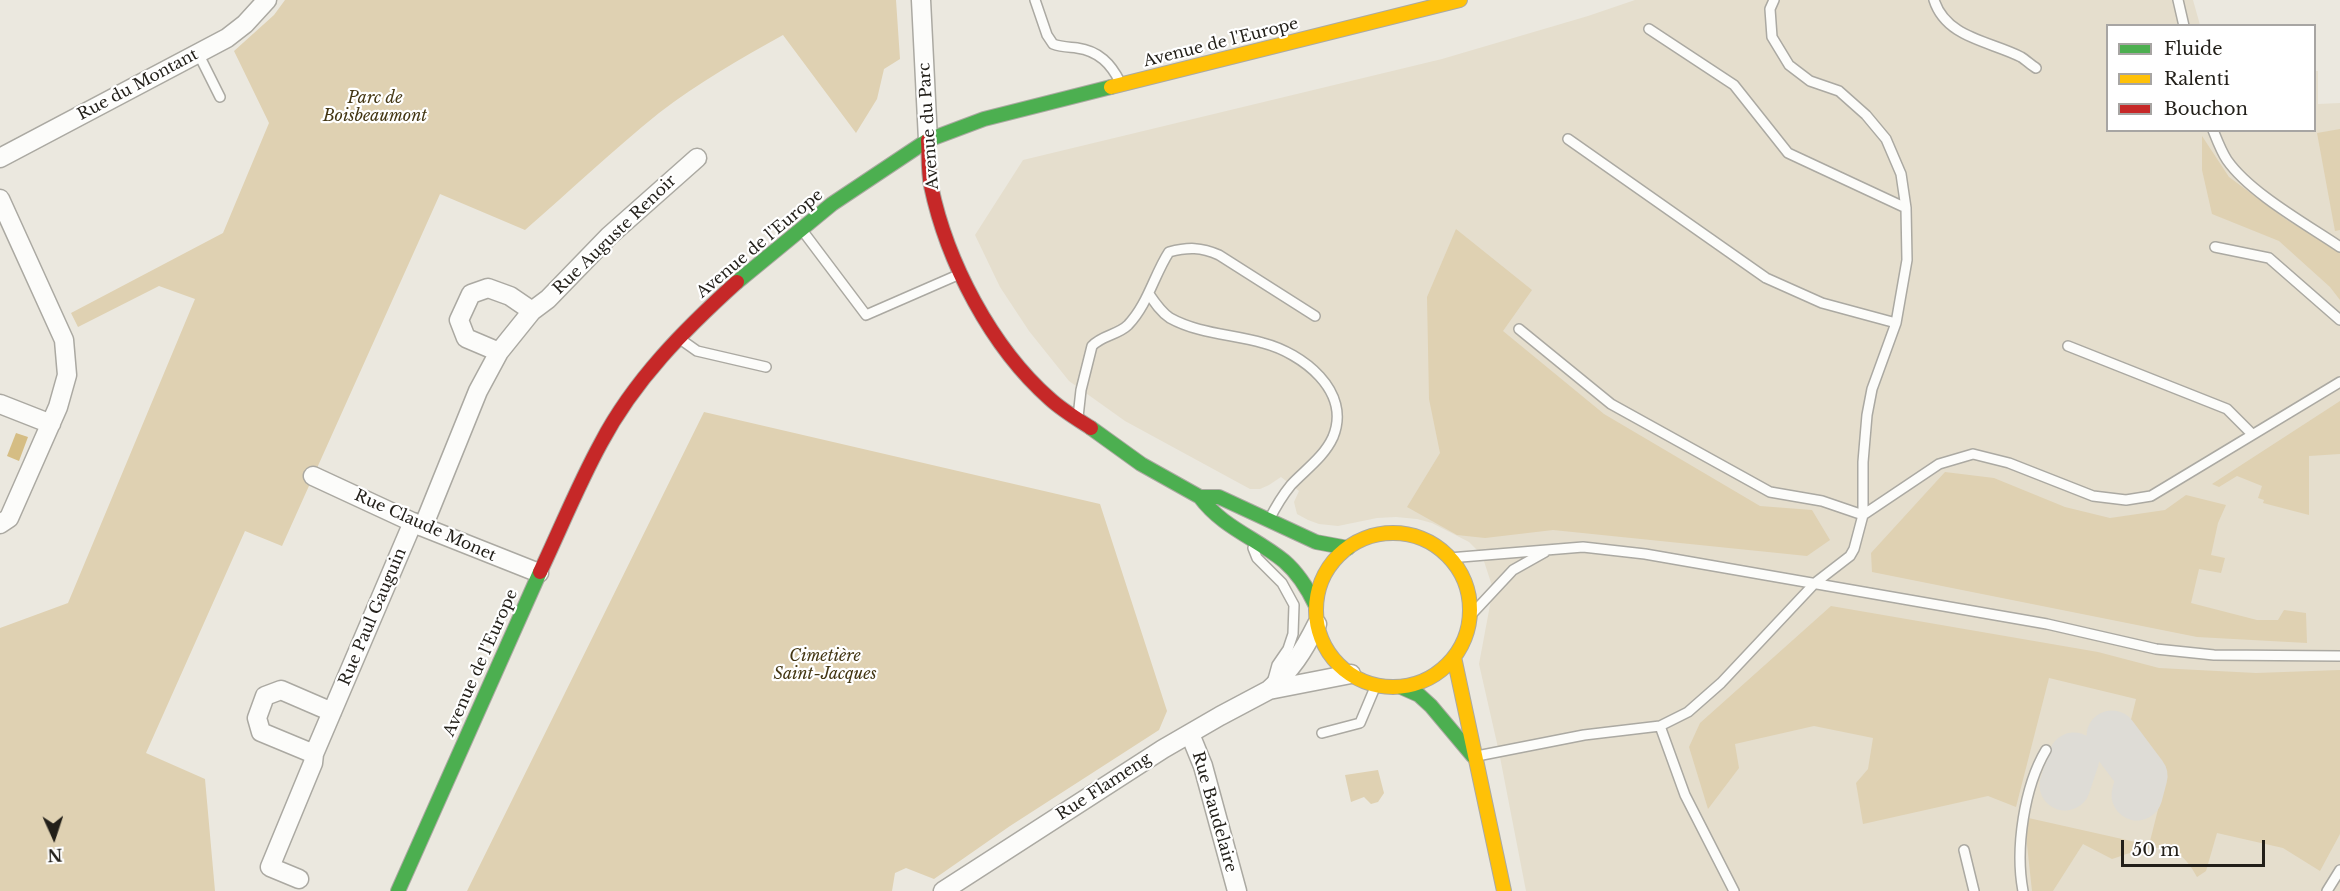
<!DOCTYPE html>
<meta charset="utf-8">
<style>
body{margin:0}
#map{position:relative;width:2340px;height:891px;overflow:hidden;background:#ebe8df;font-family:"Libre Baskerville",serif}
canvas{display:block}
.legend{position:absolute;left:2106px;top:24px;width:210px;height:108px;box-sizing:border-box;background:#fff;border:2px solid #a7a5a3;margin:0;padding:8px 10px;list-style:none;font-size:18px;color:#221f19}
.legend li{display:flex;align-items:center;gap:12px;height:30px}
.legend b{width:30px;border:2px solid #a7a5a3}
.north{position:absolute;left:24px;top:807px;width:60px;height:60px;-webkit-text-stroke:4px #fff;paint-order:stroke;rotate:177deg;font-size:16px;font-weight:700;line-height:24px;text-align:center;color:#221f19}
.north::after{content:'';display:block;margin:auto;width:21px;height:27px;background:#221f19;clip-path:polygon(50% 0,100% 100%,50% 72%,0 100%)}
.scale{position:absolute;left:2121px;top:840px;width:144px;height:27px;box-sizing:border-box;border:3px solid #221f19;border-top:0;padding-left:8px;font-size:18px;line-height:21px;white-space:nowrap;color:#221f19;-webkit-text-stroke:4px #fff;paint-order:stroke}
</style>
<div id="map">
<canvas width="2340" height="891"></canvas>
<ul class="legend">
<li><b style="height:8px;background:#4caf50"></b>Fluide</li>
<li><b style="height:8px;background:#ffc107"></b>Ralenti</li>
<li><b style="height:8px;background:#c62828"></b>Bouchon</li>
</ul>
<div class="north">N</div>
<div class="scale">50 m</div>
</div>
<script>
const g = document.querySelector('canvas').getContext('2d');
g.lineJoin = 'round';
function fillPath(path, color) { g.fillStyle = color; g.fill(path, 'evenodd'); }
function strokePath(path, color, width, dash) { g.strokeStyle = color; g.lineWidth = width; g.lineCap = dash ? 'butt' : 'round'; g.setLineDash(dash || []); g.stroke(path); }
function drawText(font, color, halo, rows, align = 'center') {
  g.font = font + ' "Libre Baskerville",serif'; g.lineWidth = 4.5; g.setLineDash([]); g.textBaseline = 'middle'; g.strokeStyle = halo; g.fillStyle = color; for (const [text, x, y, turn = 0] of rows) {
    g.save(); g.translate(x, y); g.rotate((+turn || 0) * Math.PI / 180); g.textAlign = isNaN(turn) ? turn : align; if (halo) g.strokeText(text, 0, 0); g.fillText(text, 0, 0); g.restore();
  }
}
fillPath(new Path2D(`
 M1635,0h558l7,25 -92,1v104h206l1,-59h3v33l22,-1v788h-814l-27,-139 -20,-88 14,-75 -11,-34 -13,-13 -37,-19 -15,-4 -21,-2 -19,1 -39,8 -19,-2 -11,-4 -11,-6 -3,-12 5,-11 -18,-14 -12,8 -9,4h-10l-125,-68 -56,-40 -40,-50 -29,-44 -25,-52 48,-75 419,-101 146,-43z`), '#e5decd');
fillPath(new Path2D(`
 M285,0h611l4,59 -16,10 -7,30 -21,34 -73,-98c-43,24 -85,48 -124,78 -46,37 -89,78 -134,117l-85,-36 -158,352 -37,-15 -99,222 59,26 10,112h-215v-263l68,-25 127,-304 -36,-13 -81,41 -7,-14 152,-80 46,-110 -35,-72 40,-36z
 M2340,129v101l-5,1 -18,-98z
 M2202,136l27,41 58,43 53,32v48l-10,-13 -51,-46 -67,-27 -10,-44z
 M1456,229l76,61 -29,41 101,83 156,92 52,4 18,30 -23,16 -254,-26 -68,8 -28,-3 -50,-28 33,-54 -11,-54 -2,-102z
 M2340,401v53l-31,2v59l-46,-12 1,-3 -6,-2 4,-12 -25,-10 -18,11 -7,-3z
 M704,412l396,92 67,207 -8,19 -149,96 -76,53 -28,-11 -11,5 -3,18h-425z
 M1945,472l49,6 71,29 45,11 55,-8 21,-15 40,10 -8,18 -7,32 14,3 -4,15 -22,-4 -8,34 66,17h21l6,-10 22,3 1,30 -110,-6 -325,-65 -1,-19z
 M1831,606l267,46 61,16 97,5 84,-3v164l-20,37 -37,-23 -66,-15 -11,38 -9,6c-21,-41 -49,-31 -85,-18l-29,-15 -30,47h-21l-8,-74 125,28 16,-63 -36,-54 7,-29 -87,-21 -33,129 -28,-11 -125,28 -7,-41 12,-14 5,-31 -59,-12 -79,18 4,24 -31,41 -19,-62 11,-24z
 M1378,770l6,23 -6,9 -7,2 -7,-7 -13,5 -6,-27z`), '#dfd1b2');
fillPath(new Path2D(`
 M16,433l12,4 -9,24 -12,-5z`), '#d5bd84');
strokePath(new Path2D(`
 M2112,736l30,40 -5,19
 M2065,785l9,-27`), '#dedcd6', 51);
const lane = new Path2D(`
 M1035,0l12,35 6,9c8,3 16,3 24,4 22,3 34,16 43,34
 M1934,0c12,38 56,41 87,57 5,3 10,8 15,11
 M2178,0l6,26
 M1649,29l85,56 54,68 118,55
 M198,53l22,44
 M2213,130c4,10 8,21 14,30 23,33 79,64 113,87
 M1568,139l198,139 56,25 74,20
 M802,230l64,85 94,-41
 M2215,247l54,11 71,62
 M1149,294c6,9 12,18 21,24 29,16 62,16 93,25 39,10 89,48 70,94 -9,20 -28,33 -42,48 -9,11 -16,23 -22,35
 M1519,329l92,75 159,88 52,9 41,14 76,-51 34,-10 36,9 84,33 33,4 25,-4 189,-114
 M680,339l17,12 69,16
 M2068,346l159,63 25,25
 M1078,417l3,-27 11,-44c10,-11 26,-11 36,-21 20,-21 26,-50 41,-73 19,-5 32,-5 50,3l96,61
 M1253,548l4,10 25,25 12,22 -1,29 -5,15 -11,16 -5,18
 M1449,558l134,-11 62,7 402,70 109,25 58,6 126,1
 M1470,616l43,-46 32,-18
 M1660,726l25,69 49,96
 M1322,733l38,-10 16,-38
 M1477,756l107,-21 76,-9 28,-14 33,-29 94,-100 35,-27 4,-7 9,-34v-53l4,-47 5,-26 24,-66 11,-63 -1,-52 -5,-34 -15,-35 -20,-24 -27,-24 -29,-10 -21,-16 -17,-28 -2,-28 4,-9
 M1964,850l10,41
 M2023,891c-8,-42 1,-104 23,-141
 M2327,891l13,-21`);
const street = new Path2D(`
 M921,0l7,140
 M0,158l227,-120 18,-14 22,-24
 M0,199l64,141 3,35 -9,32 -49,111 -9,6
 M499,352l-33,-14 -7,-18 12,-26 17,-6 22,8 22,15
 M0,404l51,20
 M313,476l110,51 116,46
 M423,527l55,-136 21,-39 33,-41 16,-12 61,-63 88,-78
 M1269,690c23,-21 34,-38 48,-66
 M1190,734l13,32 34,125
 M314,754l-53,-22 -4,-14 8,-22 16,-6 51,22
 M299,879l-29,-12 43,-104 1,-9 99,-232
 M943,891l220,-142 57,-33 49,-26 82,-16`);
const fast = new Path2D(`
 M737,282l95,-78 96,-64 56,-21 127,-32
 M1091,428l50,36 59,33h19l97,45 32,6
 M1200,497c22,30 56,41 84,64 14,12 24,28 32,45
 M1401,687l18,8 12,11 42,50
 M398,891l142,-319`);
const slow = new Path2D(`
 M1111,87l349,-87
 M1316 610a77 77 0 1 1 154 0a77 77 0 1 1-154 0Z
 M1454,657l50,234`);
const jam = new Path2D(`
 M928,140c1,15 0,31 3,46 16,76 60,161 119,213 12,11 27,20 41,29
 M540,572c20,-42 38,-87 61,-129 33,-63 84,-114 136,-161`);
strokePath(lane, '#aba9a2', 12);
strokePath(street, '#aba9a2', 21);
strokePath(fast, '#aba9a2', 16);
strokePath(slow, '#aba9a2', 16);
strokePath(jam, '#aba9a2', 16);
strokePath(lane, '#fcfcfa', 9);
strokePath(street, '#fcfcfa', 18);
strokePath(fast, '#4caf50', 14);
strokePath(slow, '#ffc107', 14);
strokePath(jam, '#c62828', 14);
drawText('16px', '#221f19', '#fff', [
 ["Avenue de l'Europe",1221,43,-14],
 ["Rue du Montant",138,85,-28],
 ["Avenue du Parc",929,126,-94],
 ["Rue Auguste Renoir",615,235,-44],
 ["Avenue de l'Europe",760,244,-40],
 ["Rue Claude Monet",425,526,24],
 ["Rue Paul Gauguin",373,617,-67],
 ["Avenue de l'Europe",481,663,-66],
 ["Rue Flameng",1104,787,-33],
 ["Rue Baudelaire",1214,812,74]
]);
drawText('italic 16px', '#433613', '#fff', [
 ["Parc de",375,98],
 ["Boisbeaumont",375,116],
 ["Cimetière",825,656],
 ["Saint-Jacques",825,674]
]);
</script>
